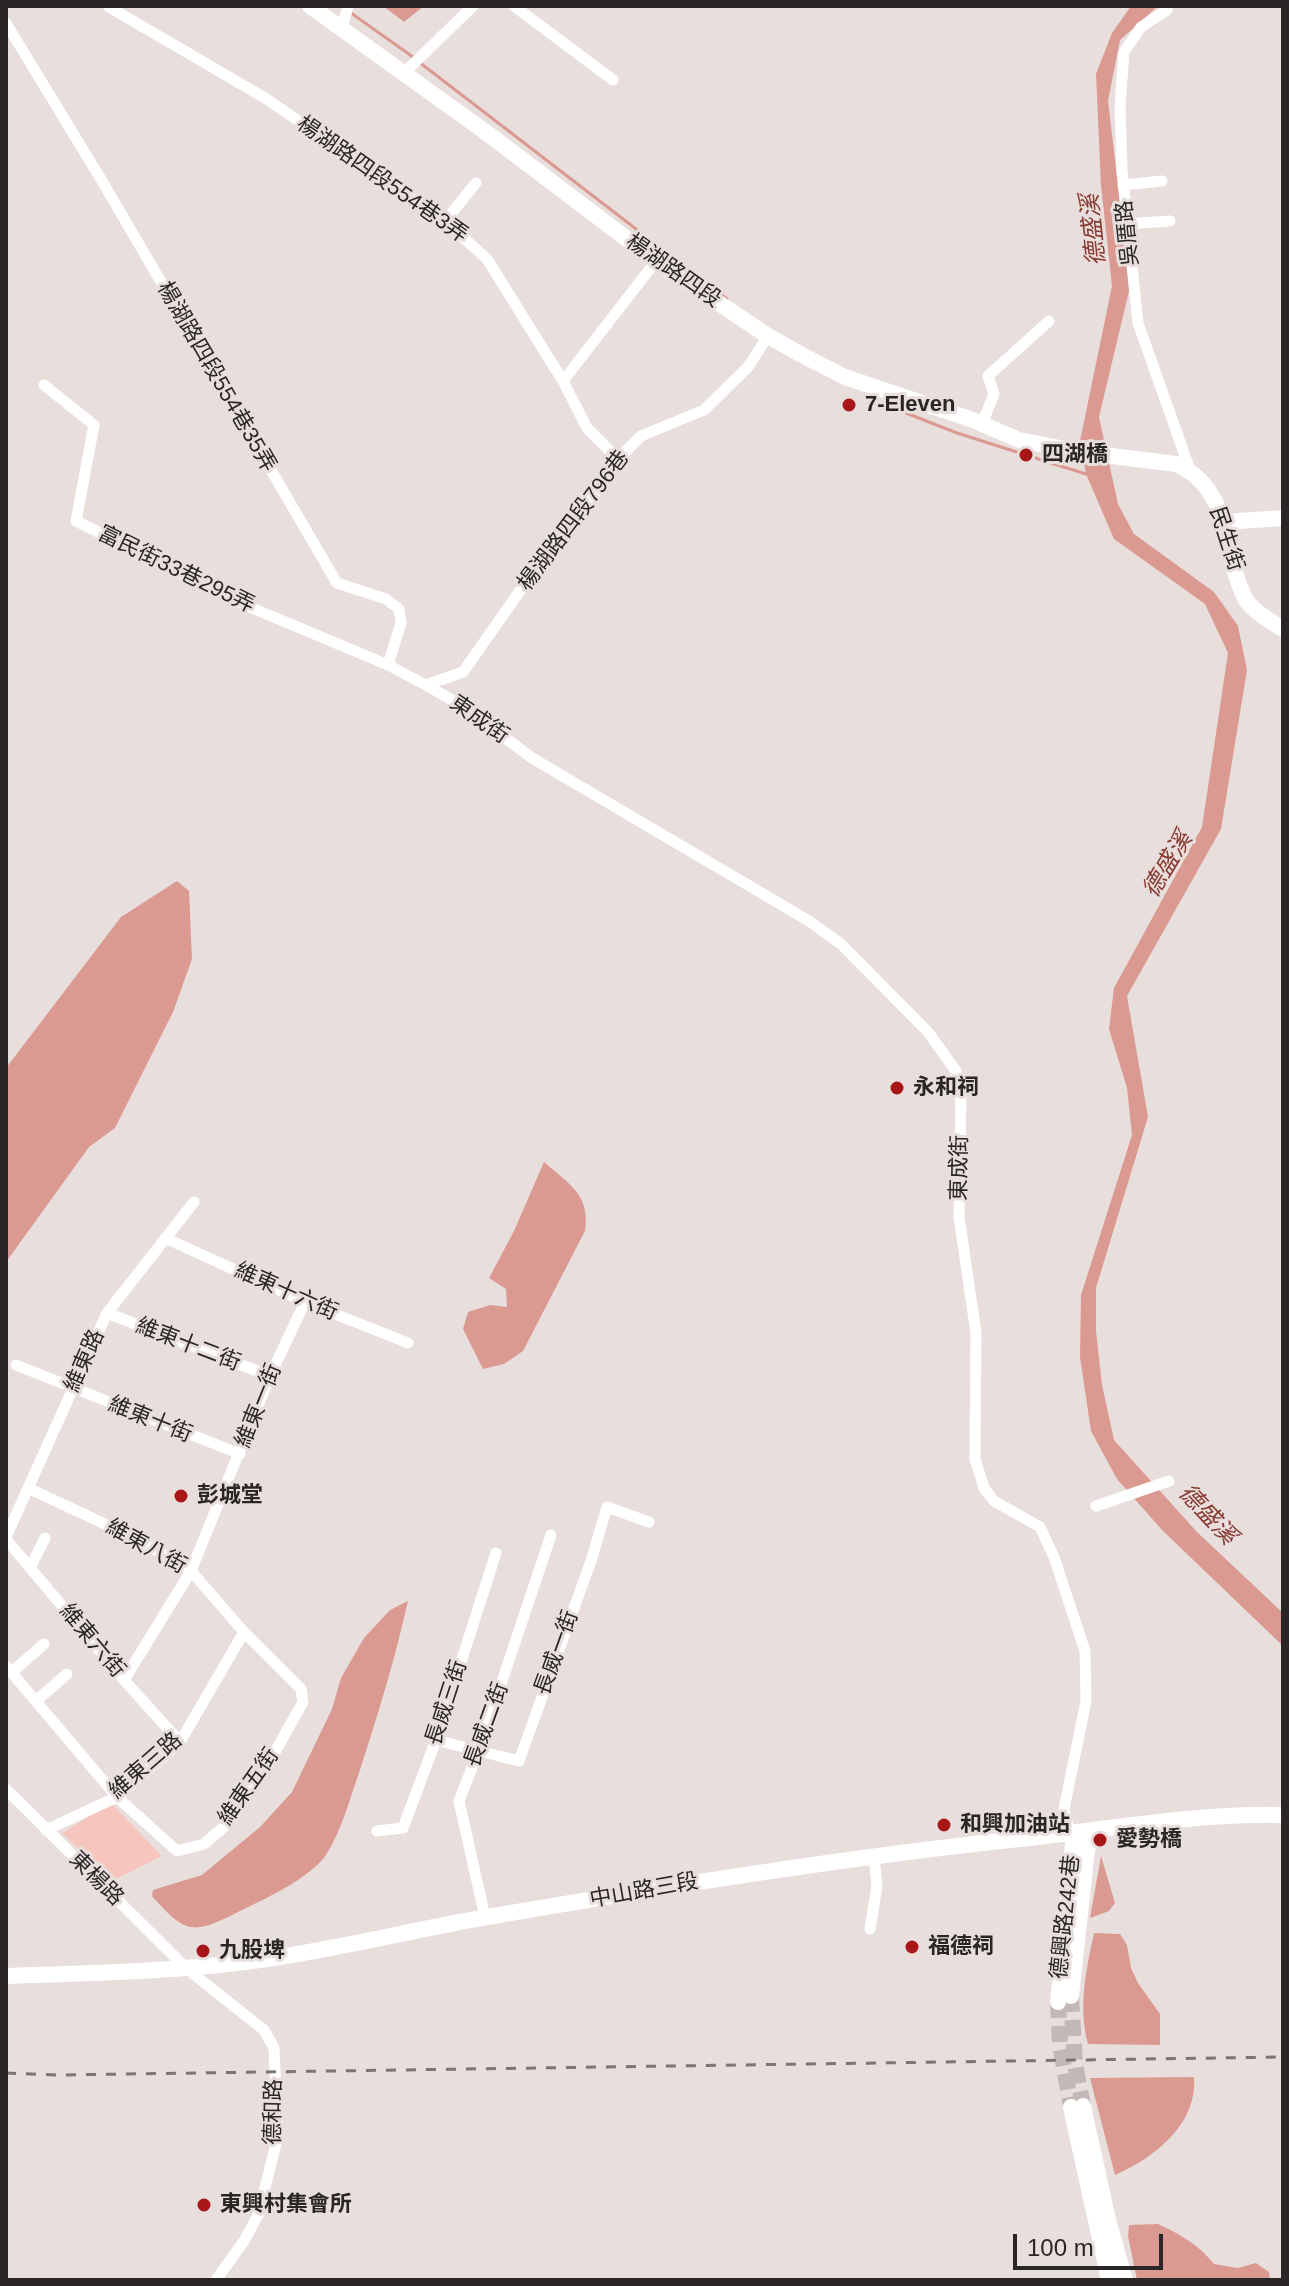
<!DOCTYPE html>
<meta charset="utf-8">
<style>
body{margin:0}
#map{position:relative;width:1289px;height:2286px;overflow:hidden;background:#e8dedc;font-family:Helvetica,sans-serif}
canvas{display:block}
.frame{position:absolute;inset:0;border:8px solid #292625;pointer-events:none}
.scale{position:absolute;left:1013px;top:2234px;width:150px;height:36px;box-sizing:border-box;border:4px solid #292625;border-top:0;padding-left:10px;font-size:24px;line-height:28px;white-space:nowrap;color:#292625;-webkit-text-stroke:6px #e8dedc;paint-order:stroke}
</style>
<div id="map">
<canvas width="1289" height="2286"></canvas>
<div class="frame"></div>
<div class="scale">100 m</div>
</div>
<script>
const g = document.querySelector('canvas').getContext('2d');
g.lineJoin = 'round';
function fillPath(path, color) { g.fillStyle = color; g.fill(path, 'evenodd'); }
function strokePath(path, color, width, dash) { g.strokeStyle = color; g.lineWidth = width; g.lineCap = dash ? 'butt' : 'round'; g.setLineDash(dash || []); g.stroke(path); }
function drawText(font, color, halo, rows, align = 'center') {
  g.font = font + ' Helvetica,"Noto Sans TC",sans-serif'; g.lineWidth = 6; g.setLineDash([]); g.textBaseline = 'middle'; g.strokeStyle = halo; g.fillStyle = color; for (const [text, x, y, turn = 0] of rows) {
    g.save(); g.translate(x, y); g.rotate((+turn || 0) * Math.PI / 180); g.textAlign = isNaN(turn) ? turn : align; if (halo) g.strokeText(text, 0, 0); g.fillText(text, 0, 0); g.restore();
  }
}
fillPath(new Path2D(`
 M111,1803l51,53 -50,25 -50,-48z`), '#f6c5be');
fillPath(new Path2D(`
 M383,6h41l-20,16z
 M1131,6h27l-38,34 -12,61 22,186 -31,130 19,87 16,30 80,58 24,34 9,44 -26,159 -94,167 21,121 -52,171v43l6,54 12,55 83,92 86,81v33l-121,-116 -45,-51 -26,-48 -11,-74 1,-62 51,-160 -5,-47 -18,-59 5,-41 88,-161 26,-174 -23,-49 -91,-65 -28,-65 -6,-33 32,-155 -11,-101 -5,-111 16,-41z
 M177,881l12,10 3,68 -19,53 -58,116 -26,19 -83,115v-194l115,-151z
 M544,1162c26,23 46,32 41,69l-62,120 -19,13 -21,5 -20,-40 5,-17 22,-7 17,2 -1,-18 -17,-11 25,-47z
 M408,1601c-13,58 -30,113 -48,169 -10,28 -18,60 -34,85 -16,23 -61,44 -86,56 -46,23 -53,25 -88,-15l1,-6 49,-15 58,-48 32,-35 40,-83 9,-31 23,-40 26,-28z
 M1101,1856l14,47 -6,8 -19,7z
 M1094,1933l26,1 7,11 4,23 7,15 22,31v31l-72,-1c-10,-37 -2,-74 6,-111z
 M1194,2077c4,47 -40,81 -79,98l-25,-97z
 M1158,2224c23,11 40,20 56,40l24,4 18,-5 13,9 1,8h-133l-9,-44 1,-11z`), '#db9a91');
strokePath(new Path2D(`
 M351,13l62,44
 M419,62l308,237
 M888,406l69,27 132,42`), '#db9a91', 3);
strokePath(new Path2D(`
 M1071,1996l4,68 8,42
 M1058,2002l2,42 11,63`), '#c2b9b7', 16, [16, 8]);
strokePath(new Path2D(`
 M514,6l99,74
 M1168,6l-1,4 -26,17 -17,25 -4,54 2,65 16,152 52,147
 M109,7l156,91 180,123 42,38 76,122 24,47 31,31
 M6,23l96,158 235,402 49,16 13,10 2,14 -13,42
 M342,29l6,-23
 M404,73l69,-67
 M1123,185l39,-4
 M445,221l31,-38
 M1127,224l43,-3
 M563,381l93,-120
 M44,385l50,40 -18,96 164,82 148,62 38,20 38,22 68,51 277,163 32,23 87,88 28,39 5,18 -2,128 17,116 -1,126 9,29 10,13 46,26 14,30 31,94 1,50 -22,108 4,17 6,7
 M982,424l12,-30 -6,-18 61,-55
 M426,685l37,-13 59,-84 55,-67 41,-62 23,-23 63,-26 44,-43 20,-31
 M165,1238l140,64 103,41
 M107,1313l163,63
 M16,1365l224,89
 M1096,1506l73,-25
 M6,1537l101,-224 87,-111
 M6,1539l118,141 56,62
 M30,1568l15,-30
 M6,1666l111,131 60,54 27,-7 22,-19 40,-57 37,-66 -2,-13 -57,-57 -53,-61 -50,-30 -111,-52
 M12,1672l32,-28
 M124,1680l67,-109 79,-195 35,-74
 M36,1701l31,-27
 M436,1740l83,21 72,-200 16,-54 42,15
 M6,1789l181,180 77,61 10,18 4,88 -20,79 -14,26 -28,39
 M46,1830l71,-33 63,-55 64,-110
 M377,1831l26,-3 33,-88 60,-187
 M485,1917l-26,-116 20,-51 72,-215
 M870,1929l7,-43 -3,-29`), '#fff', 11);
strokePath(new Path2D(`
 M310,6l177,127 169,128 112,75 34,19 43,22 128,43 46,20 61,12 96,12c57,25 45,87 69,134 6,12 26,24 38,31
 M1224,522l59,-4
 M6,1976c80,-3 160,-4 239,-14 81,-10 162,-31 242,-45 176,-30 354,-59 532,-78 87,-9 176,-26 264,-24
 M1071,1996l16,-146 6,-20
 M1058,2002l16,-169
 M1083,2106l25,114 17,60
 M1071,2107l38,173`), '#fff', 16);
strokePath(new Path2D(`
 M6,2073l53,2 1224,-18`), '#7b7574', 3, [10, 10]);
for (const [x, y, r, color] of [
 [849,405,8,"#a91617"],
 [1026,455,8,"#a91617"],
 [897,1088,8,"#a91617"],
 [181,1496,8,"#a91617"],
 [944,1825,8,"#a91617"],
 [1100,1840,8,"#a91617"],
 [912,1947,8,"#a91617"],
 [203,1951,8,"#a91617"],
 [204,2205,8,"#a91617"]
]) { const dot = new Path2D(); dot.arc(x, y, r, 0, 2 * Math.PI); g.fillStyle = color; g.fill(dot); strokePath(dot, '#e8dedc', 3); }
drawText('22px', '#292625', '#e8dedc', [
 ["楊湖路四段554巷3弄",382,180,35],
 ["吳厝路",1128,233,-96],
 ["楊湖路四段",673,271,35],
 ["楊湖路四段554巷35弄",216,377,60],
 ["楊湖路四段796巷",574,521,-53],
 ["民生街",1226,539,72],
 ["富民街33巷295弄",176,570,26],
 ["東成街",479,720,35],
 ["東成街",960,1168,-89],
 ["維東十六街",286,1292,24],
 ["維東十二街",188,1345,21],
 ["維東路",85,1361,-66],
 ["維東一街",259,1406,-68],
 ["維東十街",150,1420,22],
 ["維東八街",146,1547,29],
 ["維東六街",92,1641,50],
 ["長威一街",557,1653,-70],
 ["長威三街",447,1703,-72],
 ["長威二街",487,1725,-70],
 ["維東三路",146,1766,-41],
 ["維東五街",249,1787,-55],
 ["東楊路",96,1879,45],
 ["中山路三段",644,1891,-10],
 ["德興路242巷",1066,1917,-84],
 ["德和路",274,2112,-89]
]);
drawText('bold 22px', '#292625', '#e8dedc', [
 ["7-Eleven",865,405],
 ["四湖橋",1042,455],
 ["永和祠",913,1088],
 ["彭城堂",197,1496],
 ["和興加油站",960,1825],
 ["愛勢橋",1116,1840],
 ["福德祠",928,1947],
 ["九股埤",219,1951],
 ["東興村集會所",220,2205]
], 'left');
drawText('italic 24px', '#883931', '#e8dedc', [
 ["德盛溪",1094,230,-96],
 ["德盛溪",1168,865,-59],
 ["德盛溪",1207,1515,47]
]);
</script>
